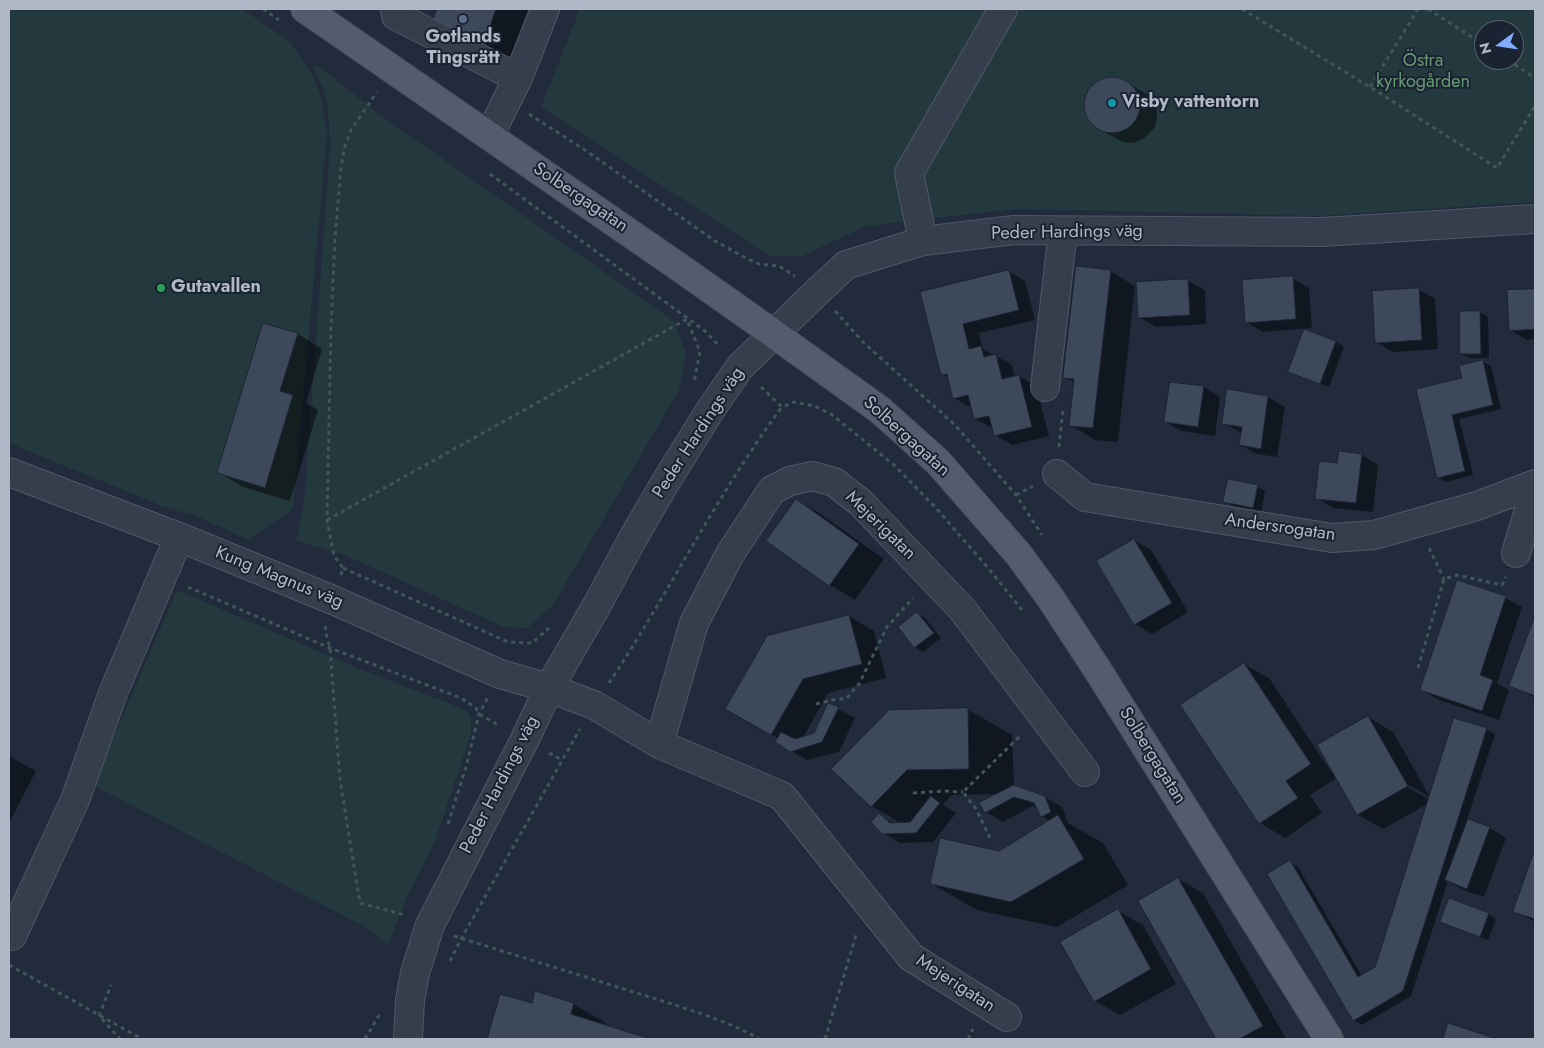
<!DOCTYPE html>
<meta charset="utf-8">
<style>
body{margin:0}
#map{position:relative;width:1544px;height:1048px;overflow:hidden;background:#212b3c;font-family:Jost,sans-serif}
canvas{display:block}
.frame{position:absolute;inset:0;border:10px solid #b0b8c8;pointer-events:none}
.north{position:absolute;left:1474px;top:20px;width:50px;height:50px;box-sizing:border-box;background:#1a2331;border:1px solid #565f6d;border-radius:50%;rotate:256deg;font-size:14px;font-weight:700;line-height:20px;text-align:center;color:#b0b8c8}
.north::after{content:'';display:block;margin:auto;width:18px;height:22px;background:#81abfc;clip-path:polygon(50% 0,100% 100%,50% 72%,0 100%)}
</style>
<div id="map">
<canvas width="1544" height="1048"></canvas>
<div class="frame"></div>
<div class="north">N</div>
</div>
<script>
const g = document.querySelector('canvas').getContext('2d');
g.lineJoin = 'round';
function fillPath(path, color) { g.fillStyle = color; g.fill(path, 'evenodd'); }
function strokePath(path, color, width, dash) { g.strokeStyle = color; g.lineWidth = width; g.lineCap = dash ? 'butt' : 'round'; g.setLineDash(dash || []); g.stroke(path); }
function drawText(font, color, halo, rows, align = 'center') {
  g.font = font + ' Jost,sans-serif'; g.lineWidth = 4; g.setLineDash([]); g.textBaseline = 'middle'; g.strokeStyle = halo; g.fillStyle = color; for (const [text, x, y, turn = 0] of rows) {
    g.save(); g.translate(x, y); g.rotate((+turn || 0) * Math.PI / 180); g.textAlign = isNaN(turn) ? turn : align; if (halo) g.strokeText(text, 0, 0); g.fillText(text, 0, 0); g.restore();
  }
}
fillPath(new Path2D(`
 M9,9h233l47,32 23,32 10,27 5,33 -34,376 -44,31 -48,-22 -41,-13 -151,-62z
 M580,9h955v193l-218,14 -301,-7 -150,17 -64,30h-32l-229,-149zM1484,30h30v30h-30z
 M319,66l61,49 294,206 12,32 -7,37 -126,215 -26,23 -23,-1 -157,-71 -51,-16 8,-36 26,-359 -2,-35 -4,-19 -11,-24z
 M177,590l180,78 109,42 5,7v17l-12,36 -25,74 -26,51 -20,49 -25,-18 -270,-141z`), '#23393d');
fillPath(new Path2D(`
 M438,9h96l-18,56 -84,-36z
 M1105,78h9l9,2 25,15 6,7 3,8v10l-3,8 -6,7 -7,5 -9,3 -9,-1 -26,-14 -6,-6 -4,-8 -2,-9 1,-9 5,-8 6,-6z
 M1008,271l17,10 10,39 -56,13 4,16 29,16 3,12 4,-1 17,10 13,50 -37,9 -17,-10 -2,-7 -18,-9 -3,-11 -18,-10 -5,-20 -7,-4 -20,-81z
 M1110,271l25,15 -17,156 -23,-2 -25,-15 5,-42 -10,-6z
 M1292,278l17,10 3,40 -49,4 -17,-10z
 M1188,281l17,9 1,34 -50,3 -17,-10z
 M1418,289l17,10 3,50 -45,3 -17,-10z
 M1535,290v49l-8,1 -17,-10 -1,-39z
 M1480,312l8,5 1,41h-19l-9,-4z
 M298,334l24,15 -16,54 12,7 -28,91 -47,-14 -25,-15z
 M1336,342l8,5 -15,40 -31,-11 -9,-5z
 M1483,361l8,5 10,43 -42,10 14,56 -27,7 -8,-5 -21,-87 47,-11z
 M1204,387l16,10 -5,39 -33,-5 -17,-9z
 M1228,391l40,6 17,10 -8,50 -20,-3 -17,-9 2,-12 -19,-10z
 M1362,455l16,10 -5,47 -40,-4 -16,-10 21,-33z
 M1257,486l8,5 -4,21 -28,-6 -8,-5z
 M797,500l25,15 62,44 -29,41 -25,-15 -62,-44z
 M1134,540l17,10 37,62 -36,22 -17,-10z
 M1505,598l17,9 -25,76 12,7 -10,30 -60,-20 -17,-10z
 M917,613l8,5 16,20 -18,14 -8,-5z
 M849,616l25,15 12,47 -58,15 -25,45 12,-4 14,-30 26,14 -16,34 -32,8 -17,-10 -11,-11 -52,-31z
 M1535,620v78l-24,-13z
 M1244,664l25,14 62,94 37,-55 25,15 37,65 56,-68 9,5 -28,86 23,8 16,10 -22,59 -21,-7 -15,-9 -37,115 -49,29 -8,-5 -64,-158 8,5 64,109 14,-8 53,-165 -46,26 -25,-14 -21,-37 -27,17 12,18 -37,25 -25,-15zM1403,782l27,15v3l-28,-16z
 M967,709l45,26 2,51 31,11 17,10 6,16 35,20 25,42 -71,42 -80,-17 -45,-26 67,-32 51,-31 -8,-5 -4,-8 -6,-2 -29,16 -17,-10 -5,-8 18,-10 -47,1 -9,10 13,8 -23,29 -33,1 -17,-10 -4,-18 16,9h7l-30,-18 -39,-37z
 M9,756l27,15 -26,50 -1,-1z
 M1535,853v69l-20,-11z
 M1178,879l25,14 83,146h-69l-78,-138z
 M1118,911l25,14 33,59 -56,31 -25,-14z
 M1488,914l8,5 -8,21 -39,-14 -8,-5z
 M501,995l31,10 41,-1 33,19 -1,3 41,13h-157z`), '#0007');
const building = new Path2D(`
 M437,9h59l-13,38 -53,-17z
 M1084 105a28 28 0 1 1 56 0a28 28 0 1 1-56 0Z
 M1076,266l35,4 -18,158 -24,-2 5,-47 -11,-1z
 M1009,270l10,40 -56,14 6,25 12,-3 3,11 12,-3 6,25 17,-4 13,52 -38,9 -5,-20 -15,3 -6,-24 -15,4 -6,-25 -6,1 -21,-83z
 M1293,276l3,43 -51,4 -3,-43z
 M1188,279l2,36 -52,3 -2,-36z
 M1419,288l3,52 -47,3 -3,-52z
 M1535,289v40l-26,2 -2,-41z
 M1460,311h20l1,43h-21z
 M263,323l35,10 -18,58 13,4 -28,93 -48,-15z
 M1304,329l32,12 -16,43 -32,-12z
 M1483,360l10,45 -41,10 13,56 -28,7 -21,-89 46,-11 -3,-12z
 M1170,382l34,4 -6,41 -34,-5z
 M1227,389l41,7 -7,53 -22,-4 3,-18 -20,-3z
 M1339,451l23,3 -6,49 -41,-4 4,-38 18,2z
 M1228,479l30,6 -5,23 -30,-6z
 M796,499l63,45 -30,42 -63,-45z
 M1134,539l38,64 -38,22 -38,-64z
 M1457,580l49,16 -26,79 13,5 -11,31 -62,-21z
 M917,612l17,21 -20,15 -16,-21z
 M849,615l13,49 -59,15 -32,56 -46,-26 42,-73z
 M1535,616v80l-26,-10z
 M1244,663l67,101 -25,17 12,17 -39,26 -79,-119z
 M828,703l11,4 -17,35 -32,10 -15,-10 6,-10 14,7 19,-6z
 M968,708l1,61 -62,1 -36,37 -40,-38 58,-59z
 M1368,716l40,70 -51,29 -40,-70z
 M1454,718l33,10 -84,263 -50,30 -86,-147 23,-14 68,117 17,-10z
 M1014,785l31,11 6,16 -10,5 -7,-14 -20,-6 -29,16 -6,-10z
 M931,796l9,7 -24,30 -34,1 -11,-12 8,-9 11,10 20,-1z
 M1058,815l26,44 -73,43 -81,-18 10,-46 59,13z
 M1468,819l22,8 -23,62 -22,-9z
 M1534,852h1v67l-22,-7z
 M1178,878l85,148 -24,13h-23l-78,-138z
 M1449,898l40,15 -9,24 -40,-15z
 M1118,909l33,60 -57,33 -34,-60z
 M535,991l39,12 -3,11 79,25h-163l13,-45 32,9z
 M1448,1023l49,16h-54z`);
fillPath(building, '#3d495b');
strokePath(building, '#1c2533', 1);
const minor = new Path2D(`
 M395,9l1,7 122,62 27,-69
 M489,136l29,-58
 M923,241l-14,-68 94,-164
 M1045,387l18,-156
 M9,472l170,65 154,63 167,74 49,14 45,17 65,39 123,52 129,161 96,60
 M1057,474l28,23 247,41 42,-3 103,-29 58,-22
 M1516,553l19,-63
 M659,744l35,-121 36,-69 42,-64 18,-9 22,-5 22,6 26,20 102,107 123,163
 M9,933l3,3 63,-136 38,-107 66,-156
 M408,1039l2,-39 5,-27 15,-48 95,-186 24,-51 48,-83 36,-67 32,-55 46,-74 29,-42 78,-76 28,-26 77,-24 91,-11 308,2 213,-13`);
const major = new Path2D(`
 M305,9l371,256 98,69 106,76 58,52 81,93 30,41 48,73 232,370`);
strokePath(minor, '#505867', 30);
strokePath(major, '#3e4755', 30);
strokePath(new Path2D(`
 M263,9l16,11
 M1242,9l128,78 127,81 38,-62
 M1428,9l56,36
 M1508,60l27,18
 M1370,87l48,-78
 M529,114l56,36 130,91 27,15 17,8 20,2 16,10
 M490,174l215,157 15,16
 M835,311l29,32 91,82 61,70 26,40
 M761,387l21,20 12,-5 20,4 17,8 63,51 41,42 54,62 33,41
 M1059,447l4,-38
 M1016,495l17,-9
 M327,520l360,-201 13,33 -6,30
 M1429,548l15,31
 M343,568l165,74 24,1 17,-15
 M341,575l2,-7 -9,-12 -7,-36 4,-194 4,-88 6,-71 4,-21 6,-16 26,-38
 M188,587l142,61 131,50 15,10 3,6 21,12
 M326,626l-1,4 5,18 10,132 20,123 45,12
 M1418,668l26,-89 13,-4 45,10 4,-8
 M609,683c60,-90 108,-189 173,-276
 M816,704l21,-5h9l13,-15 28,-57 26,-29
 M549,753l13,7
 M913,793l32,-2 18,1
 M448,824l18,-57 13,-53 9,-17
 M990,838l-14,-29 -13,-17 59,-58
 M454,936l218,68c27,9 63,20 87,35
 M450,961l11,-22 119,-210
 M9,965l133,74
 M99,1016l12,-31
 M102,1019l18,20
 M365,1039l16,-27
 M825,1039l31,-104
 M968,1039l5,-10`), '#41565a', 3, [4, 4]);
strokePath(minor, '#353e4c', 28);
strokePath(major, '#535c6c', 28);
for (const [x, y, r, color] of [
 [463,19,5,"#5c6f8a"],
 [1112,103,5,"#0f9aa8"],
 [161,288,5,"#2e9e5b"]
]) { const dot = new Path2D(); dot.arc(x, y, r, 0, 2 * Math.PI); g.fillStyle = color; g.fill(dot); strokePath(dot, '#1a2331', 2); }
drawText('bold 18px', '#b0b8c8', '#1a2331', [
 ["Gotlands",463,38,"center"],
 ["Tingsrätt",463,59,"center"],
 ["Visby vattentorn",1122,103],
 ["Gutavallen",171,288]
], 'left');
drawText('18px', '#669a74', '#1a2331', [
 ["Östra",1423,62],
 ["kyrkogården",1423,83]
]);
drawText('18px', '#b0b8c8', '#1a2331', [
 ["Solbergagatan",580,198,34],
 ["Peder Hardings väg",1067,233,-1],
 ["Peder Hardings väg",699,433,-57],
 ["Solbergagatan",906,437,42],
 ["Mejerigatan",880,526,44],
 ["Andersrogatan",1280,528,8],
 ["Kung Magnus väg",279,578,22],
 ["Solbergagatan",1152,756,58],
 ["Peder Hardings väg",500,785,-63],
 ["Mejerigatan",955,984,33]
]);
</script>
